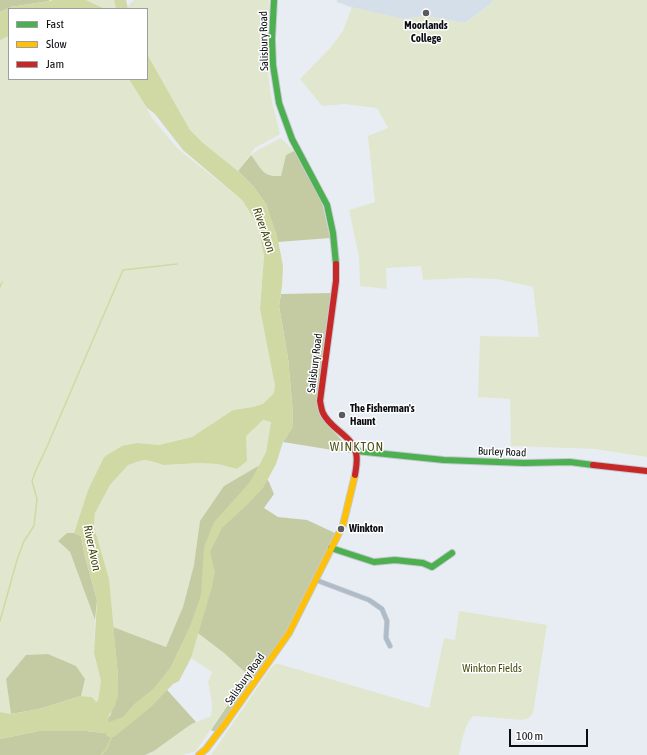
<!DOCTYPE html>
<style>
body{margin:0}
#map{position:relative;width:647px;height:755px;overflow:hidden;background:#e8edf3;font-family:"Asap Condensed",sans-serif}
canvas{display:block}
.legend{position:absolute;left:8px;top:8px;width:140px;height:72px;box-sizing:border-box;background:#fff;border:1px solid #9d9ea0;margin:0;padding:5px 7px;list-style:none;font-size:12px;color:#0a0d11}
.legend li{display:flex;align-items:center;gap:8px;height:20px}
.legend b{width:20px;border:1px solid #9d9ea0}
.scale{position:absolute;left:509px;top:729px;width:79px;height:18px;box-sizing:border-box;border:2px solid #0a0d11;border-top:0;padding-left:5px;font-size:12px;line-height:14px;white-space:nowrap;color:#0a0d11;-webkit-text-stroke:3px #fff;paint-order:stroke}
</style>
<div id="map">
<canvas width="647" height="755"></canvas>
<ul class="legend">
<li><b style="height:5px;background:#4caf50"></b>Fast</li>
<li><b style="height:5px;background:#ffc107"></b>Slow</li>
<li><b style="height:5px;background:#c62828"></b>Jam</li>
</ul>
<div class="scale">100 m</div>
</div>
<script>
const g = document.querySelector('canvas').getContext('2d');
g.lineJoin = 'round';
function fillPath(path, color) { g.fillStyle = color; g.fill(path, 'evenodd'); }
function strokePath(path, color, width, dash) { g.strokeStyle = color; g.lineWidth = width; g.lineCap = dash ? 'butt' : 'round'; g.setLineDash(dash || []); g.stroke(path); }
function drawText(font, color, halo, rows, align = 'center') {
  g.font = font + ' "Asap Condensed",sans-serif'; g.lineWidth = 3; g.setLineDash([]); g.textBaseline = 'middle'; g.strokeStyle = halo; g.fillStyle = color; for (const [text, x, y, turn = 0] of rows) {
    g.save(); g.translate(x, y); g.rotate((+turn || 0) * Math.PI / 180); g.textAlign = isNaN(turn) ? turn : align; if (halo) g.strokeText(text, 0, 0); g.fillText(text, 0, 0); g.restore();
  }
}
fillPath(new Path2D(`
 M337,0h157l-6,6 -23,17 -40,-7 -22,3 -44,-9 -22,-8z`), '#d5dfea');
fillPath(new Path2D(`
 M86,0h28l2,9h-11z
 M134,0h135l-1,74 3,23 9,37 -25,14 -17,23 -35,-28 -13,-13 -43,-76v-45h-19v-3z
 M494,0h153v457l-52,-8 -84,-3 -1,-47 -32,-2 2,-61 59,1 -6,-50 -36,-8 -32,-1 -42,2 -2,-14 -35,2 1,21 -27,-3 -1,-29 -10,-47 26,-8 -7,-66 20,-8 -11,-20 -32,-4 -23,2 -22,-27 30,-31 13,-17 9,-24 51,12 22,-3 40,7 23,-17z
 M9,33v46h122l21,39 25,30 65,52 16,25 6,31 -4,53 15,77 -1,7 -11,12 -10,2 -20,3 -41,27 -33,8 -22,-2 -33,14 -16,33 -14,43h-7l-9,8 12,11 25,68 -1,33 7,28 -3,21h-2l-4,-5 -11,-1 4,-17 -10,-13 -27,-12 -42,25 5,35 -11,-2v-675z
 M281,138l13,13 -8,4 -4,21c-20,1 -20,-7 -31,-21l7,-5z
 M263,420l8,2 -5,30 -8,14 -34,20 -30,79 -11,43 -17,39 -53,-20 -2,-20 -17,-80 1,-14 15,-28 18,-20 15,-5 8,1 12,4 37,-2 18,1 19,5 10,-8 -2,-25z
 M459,611l88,14 -14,88 -4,5 -7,2 -49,-4c-9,9 -11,26 -14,39h-248l59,-86 5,-5h4l150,44 15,-70 11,2z
 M199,633l25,20 24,22 -52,76 -13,4h-38l9,-4 36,-26 21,-9 1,-13 -4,-21 4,-10 -21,-14z`), '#e1e7cf');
fillPath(new Path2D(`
 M0,0h49v1l-38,6 -11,5z
 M294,151l28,51 8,36 -52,4 -12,-38 -13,-18 -15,-15 13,-16c11,14 11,22 30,21l5,-21z
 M331,293l-14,109 4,15 25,28 5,8 -68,-11 9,-14 1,-14 -5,-56 -9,-52 2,-12z
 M258,466l11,16 5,12 -10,14 14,9 29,3 28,13 -47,96 -29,43 -44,60 -4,-2 37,-55 -24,-22 -34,-26 -19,40 -11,15 36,40 -6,3 -36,26 -9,4h-145v-16l39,-8h47l19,2 3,-15 3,-4 7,-38 -5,-49 53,20 17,-40 11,-42 6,-44 24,-35z
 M67,533h7l7,3 4,21 12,43 -2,20 -25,-68 -12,-11z
 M48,654l28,12 9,13 -4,17 -42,13 -28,5 -5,-35 20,-24z`), '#c4cba3');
fillPath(new Path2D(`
 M54,0h32l19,9h-96v27l-9,4v-28l11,-5z
 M114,0h12l2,9h-12z
 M147,54l43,76 13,13 35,28 15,15 13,18 11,31 6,31 -1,20 -3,20 9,52 5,56 -1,14 -9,14 -7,22 -13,24 -15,16 -26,24 -12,24 5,20 -3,15 -17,58 -4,13 -12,23 -6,3 -22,23 -37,30h-6l-3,-4 -19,-2h-46l-40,8v-27l11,2 28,-5 42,-13 11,1 4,5 2,-1 3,-20 -7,-28 3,-53 -12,-43 -4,-21 -7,-3 14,-43 16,-33 18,-11 15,-3 22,2 33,-8 41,-27 20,-3 10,-3 11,-11 1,-7 -15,-77 4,-53 -6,-31 -16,-25 -59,-50 -28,-36 -8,-6 -18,-29h18zM263,420l8,2 -5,30 -16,30 -36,40 -10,25 -3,48 -11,31 -19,41 -18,22 -20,16 -10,12 -14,5 -1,-5 7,-11 3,-10v-20l-9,-97 -15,-52 1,-14 15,-28 18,-20 15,-5 8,1 12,4 37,-2 18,1 19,5 10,-8 -1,-25z`), '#d0d8a3');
strokePath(new Path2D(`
 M0,287l2,-5
 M0,621l17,-61 7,-19 10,-15 3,-27 -5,-18 4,-11 10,-21 77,-179 54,-6
 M101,755l6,-7 5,-12`), '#d0d8a3', 1.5);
const street = new Path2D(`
 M316,580l53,20 13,9 5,12 -1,17 4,8`);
const fast = new Path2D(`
 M274,0l-2,39 1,26 6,38 13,36 35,66 6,28 3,31
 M356,451l88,9 80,3 46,-1 23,3
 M331,548l43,14 21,-2 28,3 9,4 20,-14`);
const slow = new Path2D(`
 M199,755l7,-6 19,-25 64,-91 54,-108 12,-50`);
const jam = new Path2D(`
 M336,264v17l-16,120c1,4 1,8 3,12 7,16 29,22 33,40 2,7 0,15 -1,22
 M593,465l54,6`);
strokePath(street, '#c5c9ce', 5.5);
strokePath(fast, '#c5c9ce', 8);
strokePath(slow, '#c5c9ce', 8);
strokePath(jam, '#c5c9ce', 8);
strokePath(street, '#aebbc8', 4);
strokePath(fast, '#4caf50', 6);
strokePath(slow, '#ffc107', 6);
strokePath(jam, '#c62828', 6);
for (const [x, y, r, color] of [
 [426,13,4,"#585b60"],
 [342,415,4,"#585b60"],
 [341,529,4,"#585b60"]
]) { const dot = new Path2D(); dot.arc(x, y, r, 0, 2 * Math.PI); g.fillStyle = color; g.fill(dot); strokePath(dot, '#fff', 1.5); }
drawText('bold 11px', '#0a0d11', '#fff', [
 ["Moorlands",426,26,"center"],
 ["College",426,39,"center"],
 ["The Fisherman's",350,409],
 ["Haunt",350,422],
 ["Winkton",349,529]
], 'left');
drawText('11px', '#0a0d11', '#fff', [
 ["Salisbury Road",264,41,-91],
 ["Salisbury Road",315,363,-83],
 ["Burley Road",502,452,2],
 ["Salisbury Road",245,679,-55]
]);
drawText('11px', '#43480c', '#fff', [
 ["Winkton Fields",492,669]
]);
drawText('italic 12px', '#414508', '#fff', [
 ["River Avon",264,230,71],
 ["River Avon",92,548,78]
]);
g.letterSpacing = '1px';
drawText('13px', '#4c5116', '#fff', [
 ["WINKTON",357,447]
]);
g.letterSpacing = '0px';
</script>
